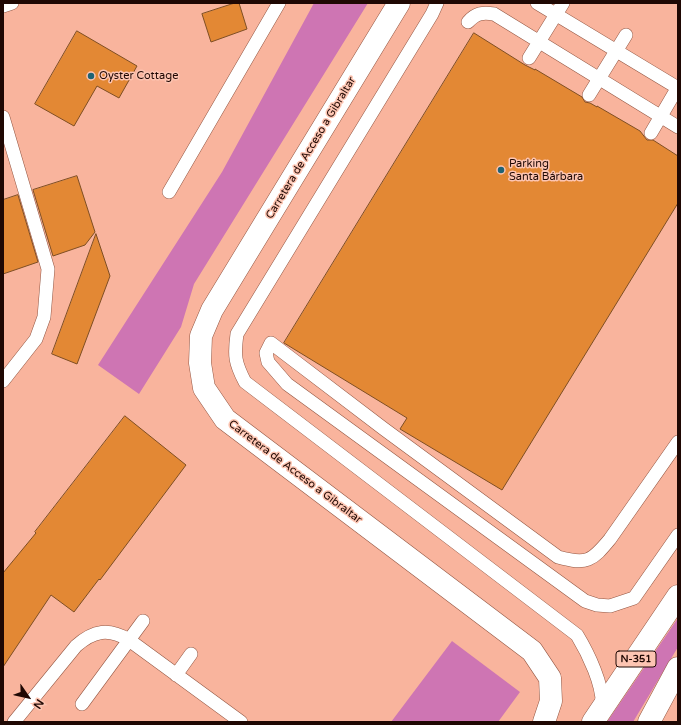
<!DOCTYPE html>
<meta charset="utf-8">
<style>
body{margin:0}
#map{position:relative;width:681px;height:725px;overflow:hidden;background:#f9b49d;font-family:"Varela Round",sans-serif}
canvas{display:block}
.frame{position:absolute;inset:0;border:4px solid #1f0803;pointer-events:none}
.north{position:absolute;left:8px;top:677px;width:40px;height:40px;-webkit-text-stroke:3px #fdc5b2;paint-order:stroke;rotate:124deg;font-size:11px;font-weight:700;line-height:16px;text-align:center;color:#1f0803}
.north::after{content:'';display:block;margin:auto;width:14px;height:18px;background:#1f0803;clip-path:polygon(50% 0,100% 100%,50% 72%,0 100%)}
</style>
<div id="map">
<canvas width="681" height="725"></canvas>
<div class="frame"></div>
<div class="north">N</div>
</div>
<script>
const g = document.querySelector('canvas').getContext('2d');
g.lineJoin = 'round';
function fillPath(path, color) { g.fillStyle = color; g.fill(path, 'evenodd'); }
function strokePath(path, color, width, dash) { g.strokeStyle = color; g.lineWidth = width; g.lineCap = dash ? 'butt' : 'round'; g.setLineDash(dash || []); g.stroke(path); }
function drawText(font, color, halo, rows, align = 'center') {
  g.font = font + ' "Varela Round",sans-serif'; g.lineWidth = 3; g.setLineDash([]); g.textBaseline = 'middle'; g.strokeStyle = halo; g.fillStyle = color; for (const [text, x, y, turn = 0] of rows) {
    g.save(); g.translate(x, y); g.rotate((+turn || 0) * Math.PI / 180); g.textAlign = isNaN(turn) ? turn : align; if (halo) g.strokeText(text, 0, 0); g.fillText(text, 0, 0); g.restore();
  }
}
fillPath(new Path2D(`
 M314,3h54l-174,281 -13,43 -42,67 -41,-29 124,-193z
 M678,618v29l-45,75h-26z
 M452,641l68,51 -22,30h-107z`), '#ce75b3');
const building = new Path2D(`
 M235,3h4l8,26 -36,13 -9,-28z
 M77,31l60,35 -18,32 -22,-12 -23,40 -39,-22z
 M474,33l51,32 10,5v-1l47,28 3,5 5,1 7,4v-1l43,25 7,9h6l25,16v47l-176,287 -102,-61 7,-11 -123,-75z
 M77,176l18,56 -10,13 -32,11 -20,-66z
 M18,195l20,67 -35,12v-74z
 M96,234l14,42 -33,88 -25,-10z
 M125,416l61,49 -86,115 -1,-1 -25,33 -23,-17 -48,72v-94l33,-40 -1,-1z`);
fillPath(building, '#e38834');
strokePath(building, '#7e4e23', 1);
const lane = new Path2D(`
 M437,3l-5,11 -195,320c-3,22 -2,29 8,48l332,253c11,18 27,51 25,72
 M537,3l141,85
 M3,6l9,-3
 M468,22c8,-9 15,-10 26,-8l184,113
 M529,58l34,-55
 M589,95l37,-60
 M3,117l45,152 -4,48 -8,22 -33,42
 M651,133l27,-46
 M169,192l110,-189
 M678,442l-68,97c-18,22 -23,26 -52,18l-174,-128 -113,-86 -5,10 2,9 19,22 298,217 12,4 13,1 24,-8 44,-63
 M176,675l15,-21
 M82,704l61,-83
 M14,722l62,-76c18,-16 33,-18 53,-6l112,82`);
const primary = new Path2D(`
 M593,722l85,-126
 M649,722l29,-54`);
const highway = new Path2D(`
 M399,3l-187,307 -11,26 -1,27 4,25 21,31 307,232 18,27 1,23 -7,21`);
strokePath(lane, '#935642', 14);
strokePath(primary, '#935642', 23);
strokePath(highway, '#935642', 23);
strokePath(lane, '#fff', 13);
strokePath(primary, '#fff', 22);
strokePath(highway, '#fff', 22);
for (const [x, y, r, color] of [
 [91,76,4,"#1f6375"],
 [501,170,4,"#1f6375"]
]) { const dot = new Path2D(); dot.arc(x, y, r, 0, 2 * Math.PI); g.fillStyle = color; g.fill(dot); strokePath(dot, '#fdc5b2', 1.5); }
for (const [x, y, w] of [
 [636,659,40]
]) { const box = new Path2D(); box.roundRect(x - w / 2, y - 8, w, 16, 3); g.fillStyle = '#fdc5b2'; g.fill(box); strokePath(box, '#1f0803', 1); }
drawText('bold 10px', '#1f0803', null, [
 ["N-351",636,659]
]);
drawText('11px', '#1f0803', '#fdc5b2', [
 ["Oyster Cottage",99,76],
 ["Parking",509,164],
 ["Santa Bárbara",509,177]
], 'left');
drawText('11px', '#1f0803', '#fdc5b2', [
 ["Carretera de Acceso a Gibraltar",311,148,-59],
 ["Carretera de Acceso a Gibraltar",295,472,37]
]);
</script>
